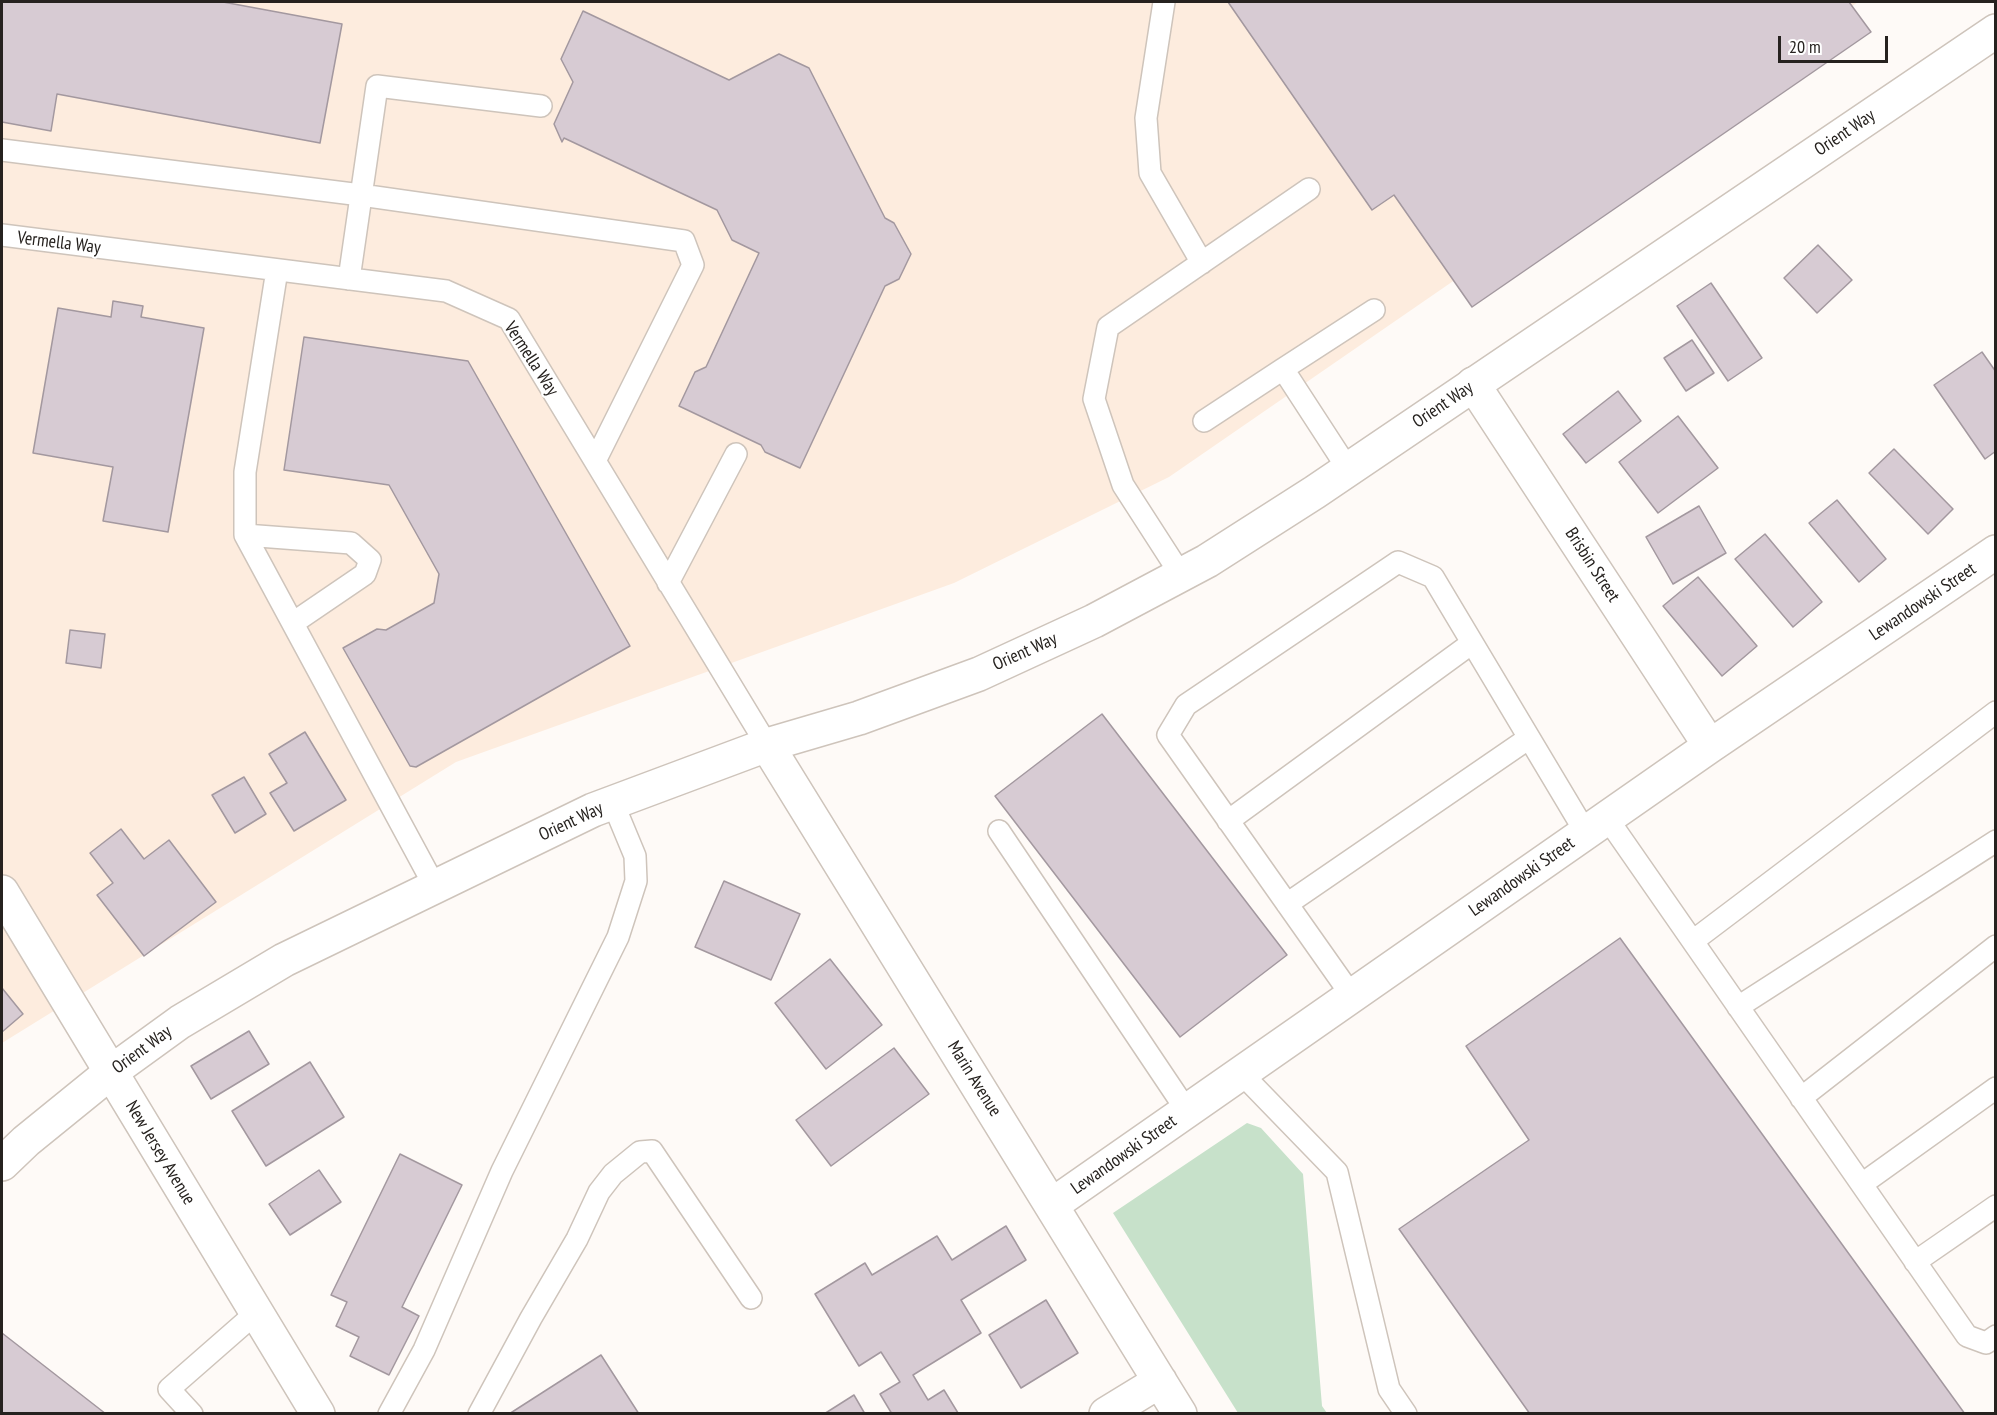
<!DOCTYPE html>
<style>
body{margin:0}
#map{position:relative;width:1997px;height:1415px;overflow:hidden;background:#fefaf7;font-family:"PT Sans Narrow",sans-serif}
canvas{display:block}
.frame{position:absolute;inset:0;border:3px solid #26221f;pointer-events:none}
.scale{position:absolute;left:1778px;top:36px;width:110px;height:27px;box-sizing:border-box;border:3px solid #26221f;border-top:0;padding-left:8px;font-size:18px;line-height:21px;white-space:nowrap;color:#26221f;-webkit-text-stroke:4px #fff;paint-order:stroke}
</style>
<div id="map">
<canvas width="1997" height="1415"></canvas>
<div class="frame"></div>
<div class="scale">20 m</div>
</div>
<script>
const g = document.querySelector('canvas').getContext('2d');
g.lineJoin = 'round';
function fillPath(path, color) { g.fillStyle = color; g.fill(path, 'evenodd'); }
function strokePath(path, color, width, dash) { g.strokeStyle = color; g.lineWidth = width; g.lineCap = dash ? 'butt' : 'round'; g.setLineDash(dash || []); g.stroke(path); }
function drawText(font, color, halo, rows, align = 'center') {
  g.font = font + ' "PT Sans Narrow",sans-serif'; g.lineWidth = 4.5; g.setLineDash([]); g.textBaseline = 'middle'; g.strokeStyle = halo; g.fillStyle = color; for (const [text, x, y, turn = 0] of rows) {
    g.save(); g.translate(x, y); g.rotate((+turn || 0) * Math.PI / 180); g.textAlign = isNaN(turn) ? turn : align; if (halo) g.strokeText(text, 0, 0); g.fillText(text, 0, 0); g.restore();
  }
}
fillPath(new Path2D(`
 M2,2h1856l-689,475 -215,106 -498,179 -454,281z`), '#fdecde');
fillPath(new Path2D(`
 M1247,1123l14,5 42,46 19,232 5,7h-89l-125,-200z`), '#c7e1ca');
const building = new Path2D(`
 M2,2h221l119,22 -22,119 -263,-49 -6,37 -49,-9z
 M1228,2h621l22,30 -399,275 -78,-112 -22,15z
 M583,11l146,69 50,-26 30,14 76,150 9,5 17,31 -12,25 -14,7 -85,182 -35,-16 -4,-7 -82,-39 16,-34 11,-5 53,-114 -27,-13 -15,-30 -153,-72 -2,4 -8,-18 19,-42 -12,-23z
 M1818,245l34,35 -35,33 -33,-35z
 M1711,283l51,75 -34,23 -51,-75z
 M113,301l30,5 -2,11 63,11 -36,204 -65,-11 10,-54 -80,-14 25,-145 53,9z
 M304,337l164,24 162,285 -214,121 -6,-1 -67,-118 34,-19 9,1 48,-27 5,-29 -50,-89 -105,-15z
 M1692,340l22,33 -28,18 -22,-33z
 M1982,352l14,20v79l-11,8 -51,-74z
 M1618,391l23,30 -55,42 -23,-29z
 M1678,416l40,52 -60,45 -39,-51z
 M1894,449l59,60 -25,25 -59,-61z
 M1837,500l49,59 -27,23 -50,-59z
 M1699,506l27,47 -53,31 -27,-47z
 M1765,534l57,68 -29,25 -58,-68z
 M1698,577l59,69 -35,30 -59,-70z
 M70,630l35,4 -4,34 -35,-5z
 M1102,714l185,241 -107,82 -185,-241z
 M305,732l41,68 -52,31 -24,-38 17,-10 -18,-29z
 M244,777l22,37 -31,19 -23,-38z
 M121,829l23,30 25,-19 47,62 -72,54 -47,-61 16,-12 -23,-30z
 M724,881l76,33 -29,66 -76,-33z
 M1620,938l345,476h-435l-131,-185 130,-89 -63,-94z
 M830,959l52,66 -56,44 -51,-66z
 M2,988l21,26 -21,18z
 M249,1031l20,33 -58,35 -20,-33z
 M894,1048l35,46 -98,72 -35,-46z
 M310,1062l34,55 -78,49 -34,-55z
 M400,1154l62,31 -60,122 17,9 -30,59 -39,-19 9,-19 -23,-11 11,-24 -16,-7z
 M319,1170l22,32 -51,33 -21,-31z
 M1006,1226l20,34 -65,40 20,33 -68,42 15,25 16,-10 14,23 -66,1 -12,-20 20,-12 -19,-30 -22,14 -44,-72 50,-31 7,12 65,-39 15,24z
 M1046,1300l32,53 -57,35 -32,-53z
 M2,1333l104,81h-104z
 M601,1355l38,59h-130z
 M854,1395l11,19h-41z`);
fillPath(building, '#d7cbd3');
strokePath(building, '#a3989f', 1.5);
const service = new Path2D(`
 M1164,2l-18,116 4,55 52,90
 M2,150l359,45 323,46 9,24 -98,196
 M2,235l444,56 63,28 258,426
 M277,270l-32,202v63l190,352
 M349,279l28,-193 164,20
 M1283,369l91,-59
 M1204,421l79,-52 65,100
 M245,535l106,8 19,17 -5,14 -72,49
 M1181,575l-58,-90 -29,-86 14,-72 201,-138
 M668,583l68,-129
 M1607,818l360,518 19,7 10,-7
 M1228,821l244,-178
 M999,831l188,280
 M1287,904l242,-166
 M1693,941l303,-229
 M1352,996l-184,-261 18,-30 212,-143 35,15 153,256
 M1738,1007l258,-166
 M1241,1073l96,99 52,217 17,25
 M1801,1098l195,-152
 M1862,1184l134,-96
 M1915,1262l81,-56
 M192,1414l-23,-25 88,-77
 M389,1414l35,-64 78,-179 116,-234 18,-56 -1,-25 -22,-53
 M479,1414l52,-96 46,-79 22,-47 14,-18 27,-22 12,-1 99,147`);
const minor = new Path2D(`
 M1473,384l237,362
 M767,745l413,669
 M2,892l316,522
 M1052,1205l658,-459 286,-194
 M1106,1414l54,-33`);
const tertiary = new Path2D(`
 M2,1164l24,-23 85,-69 69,-50 104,-62 309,-150 174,-65 92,-27 120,-44 115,-53 113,-60 108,-69 681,-461`);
strokePath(service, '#cec4bb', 24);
strokePath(minor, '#cec4bb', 36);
strokePath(tertiary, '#cec4bb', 36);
strokePath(service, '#fff', 21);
strokePath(minor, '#fff', 33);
strokePath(tertiary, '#fff', 33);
drawText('18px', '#26221f', '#fff', [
 ["Orient Way",1845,133,-34],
 ["Vermella Way",59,243,7],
 ["Vermella Way",531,359,57],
 ["Orient Way",1443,405,-34],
 ["Brisbin Street",1592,565,57],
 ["Lewandowski Street",1923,602,-34],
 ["Orient Way",1025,652,-24],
 ["Orient Way",571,822,-25],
 ["Lewandowski Street",1522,877,-35],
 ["Orient Way",142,1050,-36],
 ["Marin Avenue",974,1079,58],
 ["New Jersey Avenue",160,1153,59],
 ["Lewandowski Street",1124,1155,-35]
]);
</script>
